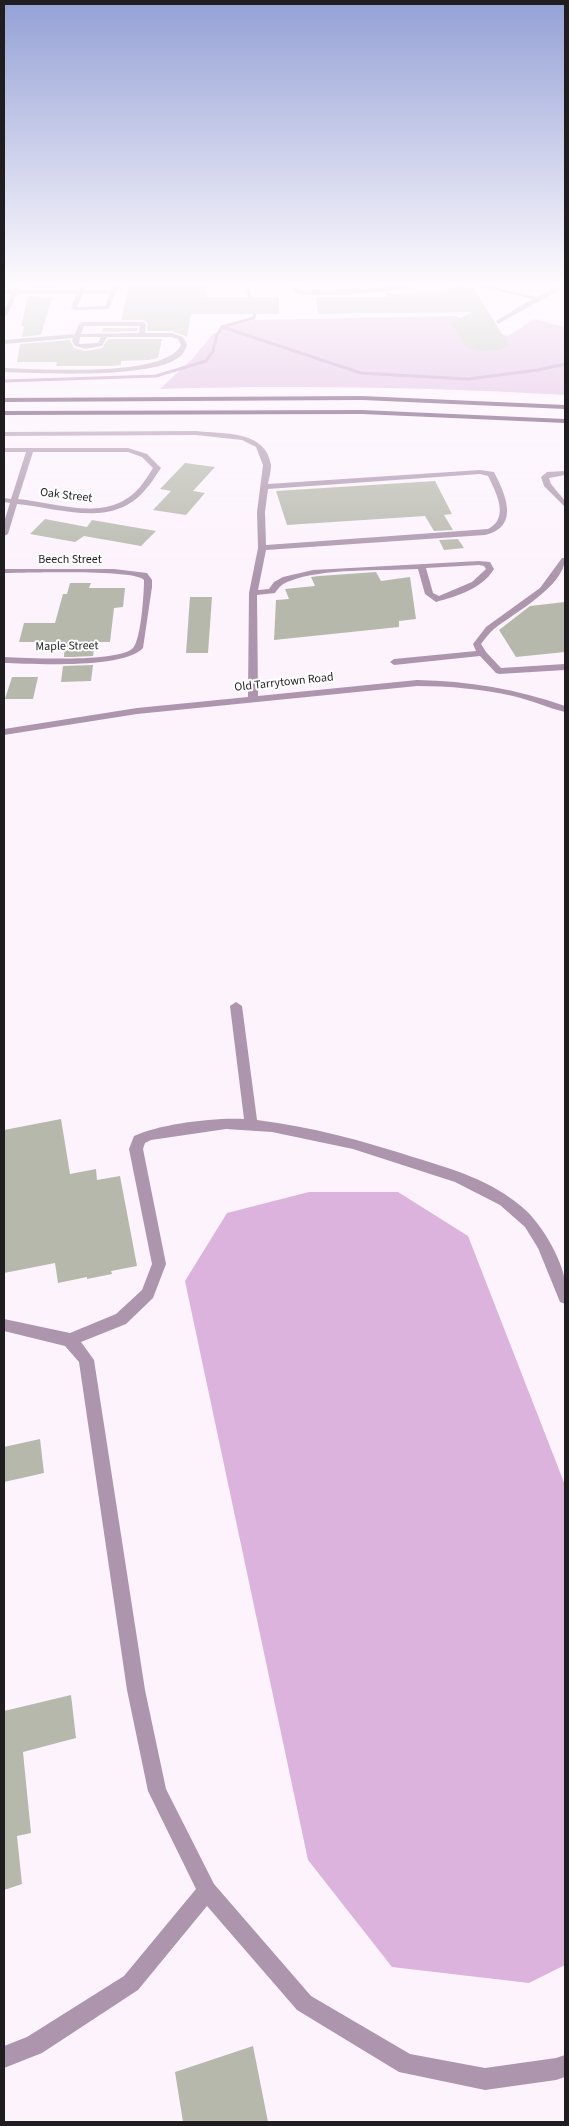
<!DOCTYPE html>
<style>
body{margin:0}
#map{position:relative;width:569px;height:2126px;overflow:hidden;background:#fdf3fd;font-family:"Source Sans 3",sans-serif}
canvas{display:block}
.frame{position:absolute;inset:0;border:5px solid #201d21;pointer-events:none}
</style>
<div id="map">
<canvas width="569" height="2126"></canvas>
<div class="frame"></div>
</div>
<script>
const g = document.querySelector('canvas').getContext('2d');
g.lineJoin = 'round';
function fillPath(path, color) { g.fillStyle = color; g.fill(path, 'evenodd'); }
function strokePath(path, color, width, dash) { g.strokeStyle = color; g.lineWidth = width; g.lineCap = dash ? 'butt' : 'round'; g.setLineDash(dash || []); g.stroke(path); }
function drawText(font, color, halo, rows, align = 'center') {
  g.font = font + ' "Source Sans 3",sans-serif'; g.lineWidth = 4; g.setLineDash([]); g.textBaseline = 'middle'; g.strokeStyle = halo; g.fillStyle = color; for (const [text, x, y, turn = 0] of rows) {
    g.save(); g.translate(x, y); g.rotate((+turn || 0) * Math.PI / 180); g.textAlign = isNaN(turn) ? turn : align; if (halo) g.strokeText(text, 0, 0); g.fillText(text, 0, 0); g.restore();
  }
}
fillPath(new Path2D(`
 M454,316l25,7 -6,4 35,9 27,-17 30,8v68c-135,-8 -270,-10 -405,-6l33,-31 20,-24 13,-6 28,-8z
 M309,1192h89l70,44 97,249v480l-36,18 -137,-16 -84,-107 -123,-579 42,-68z`), '#dbb3dd');
strokePath(new Path2D(`
 M222,327l139,46 107,6 70,-9 27,-6
 M4,381l152,-5 50,-15 7,-10 4,-16 5,-8 32,-9 2,-10 -9,-18 3,-7`), '#b784b9', 3);
fillPath(new Path2D(`
 M33,283h22l-2,5h-22z
 M135,283h68l5,2 -2,12h73v17h-88l-4,23 -15,-6h-25l1,-7 -4,-4h-23l8,-34z
 M456,285l18,4 35,56 -10,5 -18,1 -15,-4 -15,-24 21,-11 -154,2 -2,-17h71l-1,-4h2l54,-1z
 M28,296l24,1 -11,38 -19,2 2,-11h-3z
 M103,328h35l-1,3 -35,1z
 M108,339h54l-4,19 -10,2 -27,1v4l-11,1h-54l1,-4h-40l3,-18 50,-4 4,8 11,3 17,-3z
 M185,463l30,4 -22,24 12,2 -19,22 -33,-5 18,-19 -11,-2z
 M435,481l17,33 -8,1 9,15 -19,1 -9,-15 -138,9 -11,-34z
 M45,519l42,8 5,-7 64,11 -15,15 -57,-10 -9,6 -45,-8z
 M458,539l6,9 -20,2 -5,-10z
 M376,572l5,9 29,-4 6,42 -17,2v6l-125,13 2,-40 13,-1 -4,-10 30,-3 -4,-9 8,-1z
 M70,583h21l-2,5h36l-2,19 -9,1 -4,34h-15l-2,14 -21,1h-8l1,-15h-46l5,-19h31l8,-29h4z
 M190,597h22l-4,56h-22z
 M565,602v50l-49,5 -17,-27 31,-24z
 M93,665l-2,16 -30,1 2,-16z
 M12,677h26l-5,22h-28z
 M61,1119l9,55 26,-5 1,11 23,-4 17,90 -26,5 1,3 -25,5v-2l-29,6 -3,-20 -51,10v-143z
 M40,1439l4,34 -40,9v-35z
 M71,1695l5,43 -53,14 8,81 -14,3 5,48 -18,6v-179z
 M253,2046l15,76h-85l-8,-50z`), '#b6b8ac');
fillPath(new Path2D(`
 M17,283h6l-4,7h60l3,-7h6l-4,7h27l3,-7h6l-11,26 -35,1 -3,-3 6,-13h-60l-10,21 -3,2v-7l8,-16h-8v-4h10zM83,294h27l-5,12 -28,1z
 M295,283h27l-24,3 2,4 62,-1 65,-6c-15,8 -111,15 -128,11 -5,-2 -6,-5 -7,-9z
 M466,283h9l62,14 28,-14v4l-67,37 -2,-3 36,-22z
 M82,322h61l3,2 -1,9h27l11,4 4,8c-1,3 -3,7 -5,10 -26,25 -142,18 -178,17v-4c34,1 162,10 177,-23l-3,-6 -7,-2h-64l-5,9 -17,3 -10,-3 -3,-5 1,-3 -69,6v-4l71,-6 4,-10zM84,326h56l-1,7 -58,1zM80,337h21l-3,6 -19,1z
 M196,431c27,3 70,-1 75,34 0,6 -2,14 -3,19l212,-14 14,2c12,23 26,55 -9,63l-219,15 -8,40 11,-1 5,-7 9,-5 30,-7 166,-9 11,1 4,7c-12,20 -37,27 -58,33l-11,-8 -7,-25c-36,2 -96,-1 -128,12 -7,2 -11,6 -15,12l-18,2 1,101 159,-16c51,1 100,9 148,26v6c-17,-4 -34,-12 -52,-16 -31,-7 -64,-10 -96,-10l-280,28 -133,21v-6l133,-21 111,-11 1,-104 9,-45 -1,-36 6,-47 -7,-18 -14,-7 -46,-5 -192,1v-4zM480,474l8,2c8,16 22,42 0,53l-222,16 -1,-33 3,-23zM479,565l5,1 2,3 -14,13 -33,14 -6,-3 -7,-25z
 M4,448h124l19,6 14,14c-5,7 -10,16 -16,22 -32,39 -86,18 -128,14l-9,30 -4,2v-14l6,-19 -6,-1v-4l7,1 15,-47h-22zM33,452h95l14,5 11,11c-4,6 -8,13 -13,19 -32,37 -81,16 -122,12z
 M565,471v4l-16,3 2,6 14,17v6l-21,-21 -3,-9 6,-5z
 M562,558h3c0,28 -51,55 -71,71 -5,4 -9,10 -13,15l5,8 15,16 64,-4v6l-66,4 -3,-1 -16,-17 -86,9 -4,-3 4,-3 82,-8 -3,-7 13,-17 54,-39z
 M4,569h110l33,4 5,7v7l-9,61c-19,21 -110,16 -139,15v-6c24,1 114,6 129,-9 8,-8 11,-55 11,-68 -9,-11 -120,-7 -140,-7z
 M236,1002l6,4 15,114c55,7 107,21 159,38 37,11 76,23 106,49 18,14 40,52 43,74 1,8 0,16 0,23l-5,-2 -22,-54 -13,-21 -25,-22 -45,-23 -102,-33 -81,-17 -46,-3 -75,11 -6,3 -2,6 23,115 -13,34 -27,26 -45,18 13,18 51,330 21,99 48,95 97,112 99,58 75,14 71,-10 9,-3v22l-9,3 -71,10 -86,-18 -102,-62 -90,-104 -69,84 -96,63 -38,15v-22l23,-9 97,-61 72,-87 -48,-98 -21,-101 -48,-328 -14,-16 -61,-15v-12l66,14 46,-19 26,-24 10,-26 -23,-115 5,-13c25,-12 82,-19 110,-17l-14,-113z`), '#ac95ad');
fillPath(new Path2D(`
 M362,396l203,9v4l-203,-9 -358,2v-4z
 M362,410l203,9v4l-203,-9 -358,1v-4z`), '#552858');
const sky = g.createLinearGradient(0, 0, 0, 580);
sky.addColorStop(0, '#94a1d5');
sky.addColorStop(0.49, '#fefafe');
sky.addColorStop(1, '#fefafe00');
g.fillStyle = sky;
g.fillRect(0, 0, 569, 580);
drawText('12px', '#201d21', '#fff', [
 ["Oak Street",66,496,7],
 ["Beech Street",70,560],
 ["Maple Street",67,647,-1],
 ["Old Tarrytown Road",284,683,-6]
]);
</script>
